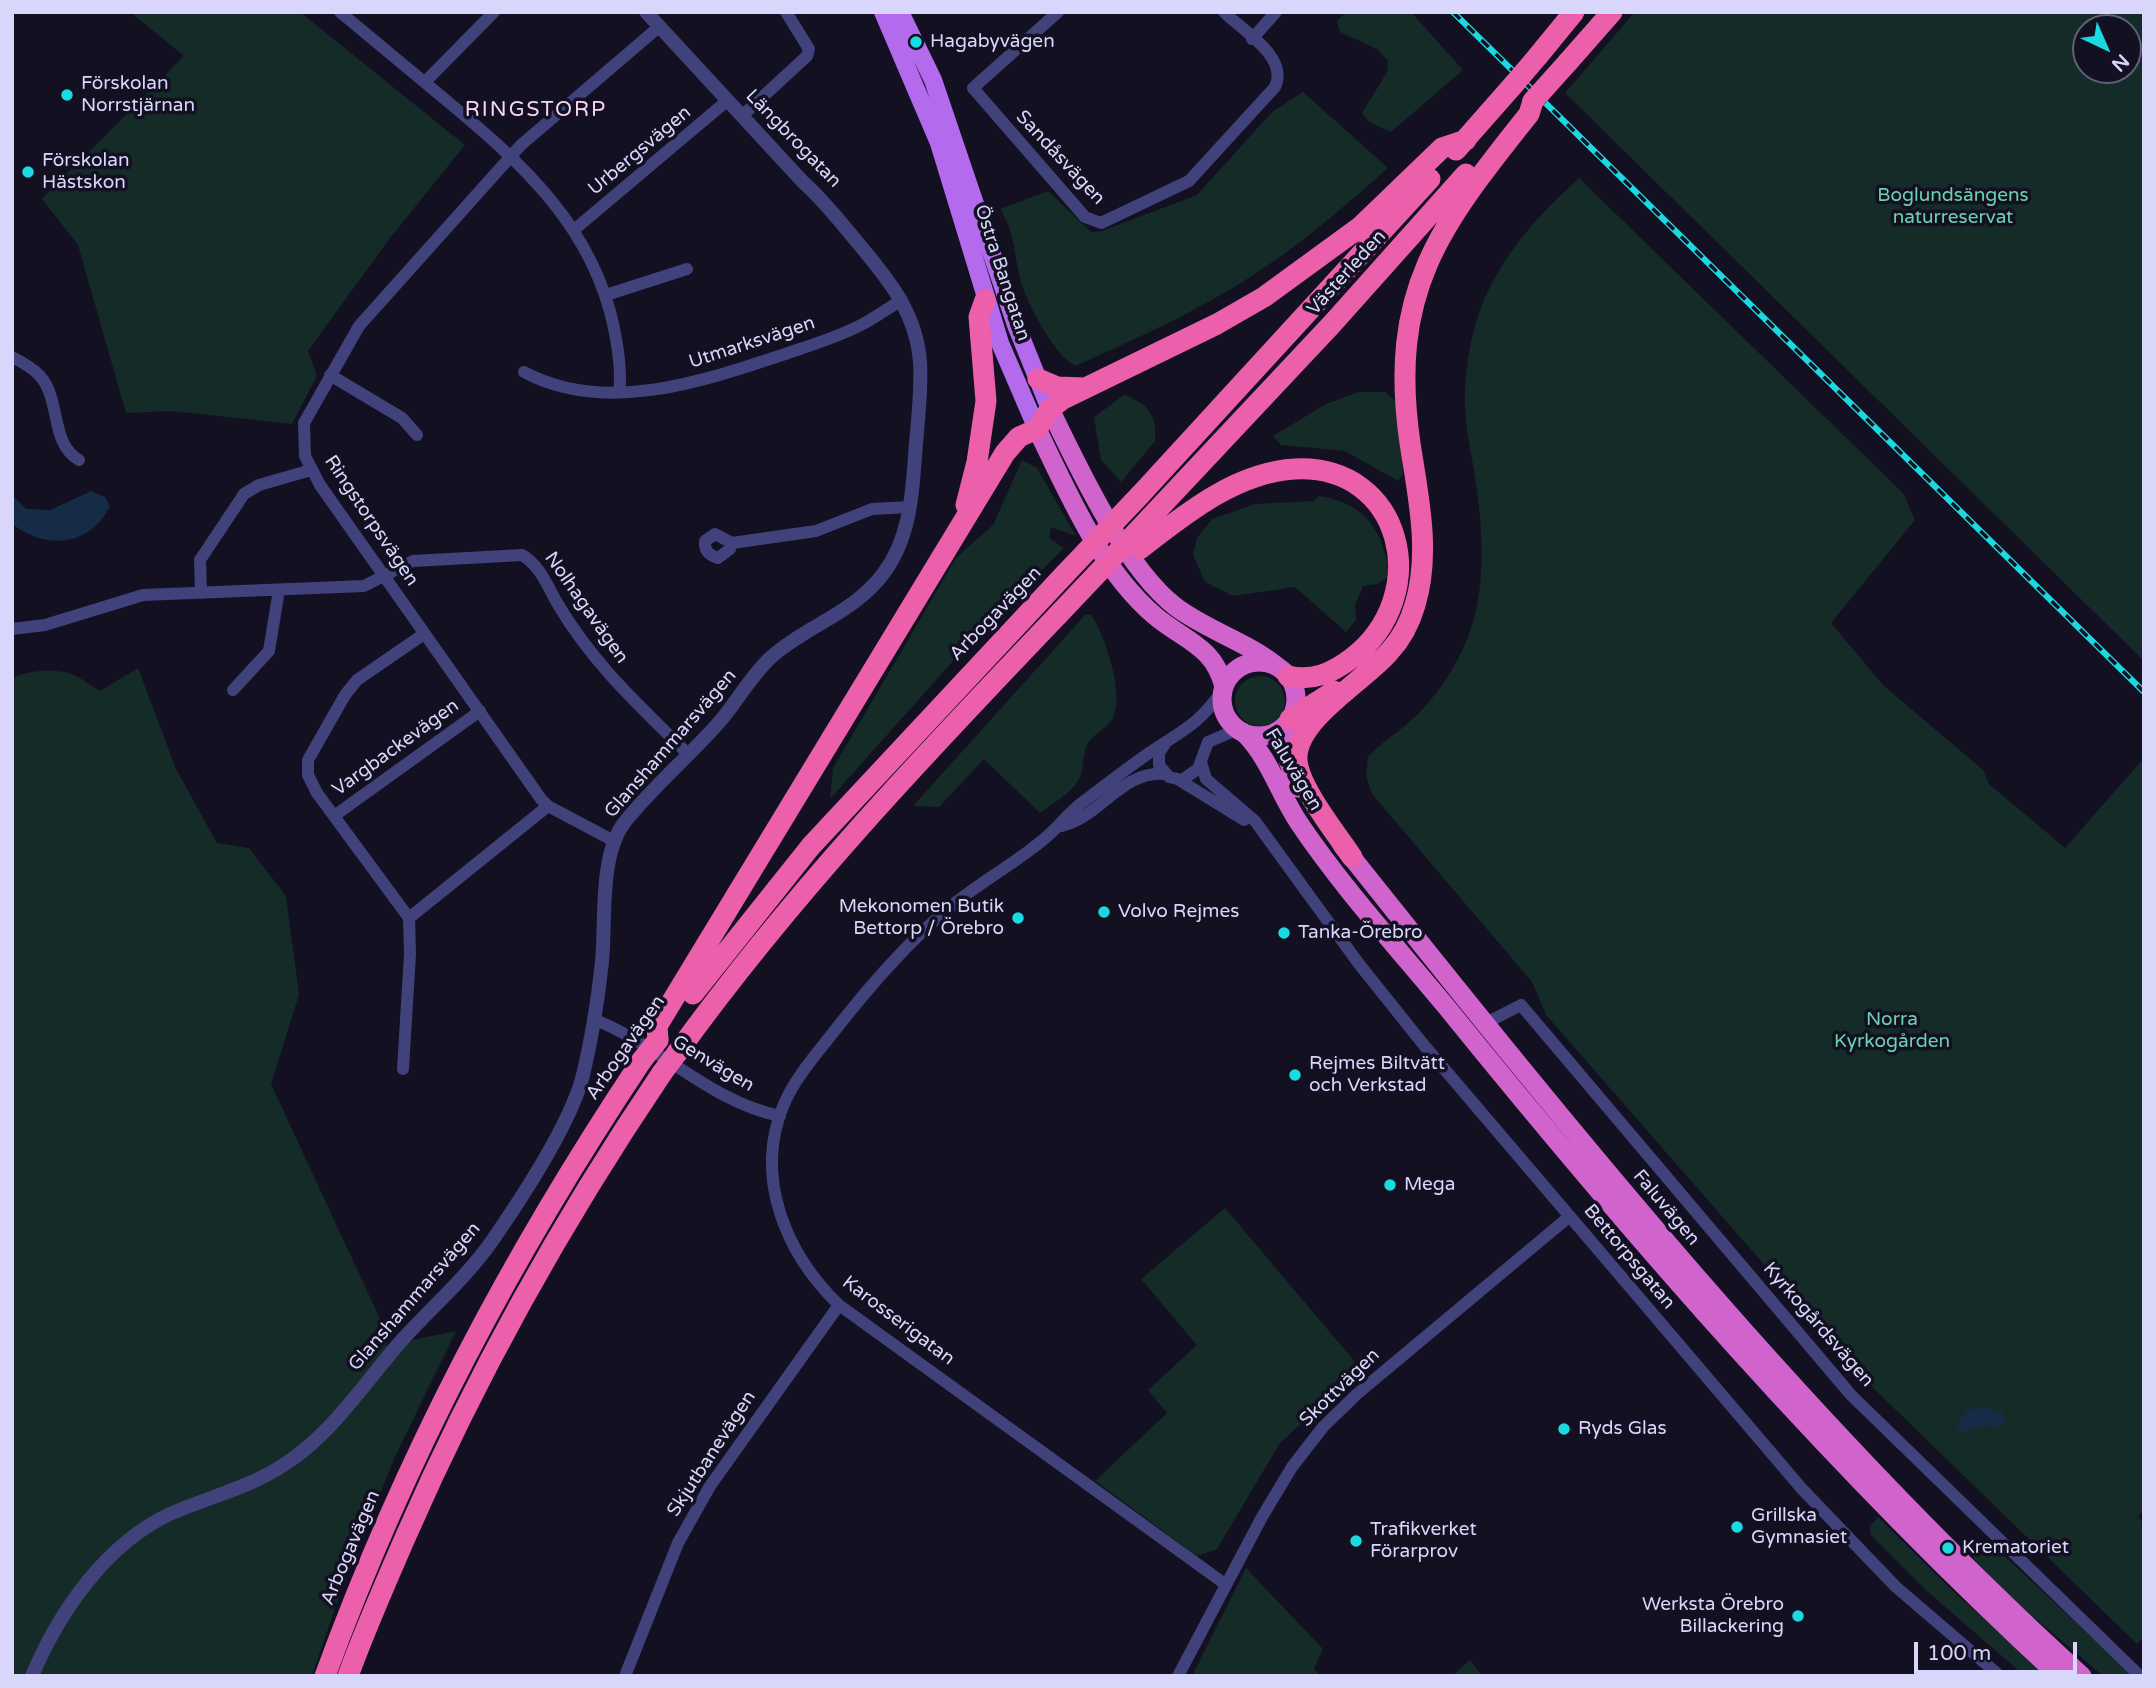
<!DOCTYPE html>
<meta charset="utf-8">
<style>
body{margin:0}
#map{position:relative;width:2156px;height:1688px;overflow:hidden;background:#121021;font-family:"Varela Round",sans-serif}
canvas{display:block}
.frame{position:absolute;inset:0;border:14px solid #d8d6fa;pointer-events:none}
.north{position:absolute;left:2072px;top:14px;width:70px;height:70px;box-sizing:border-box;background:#121021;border:2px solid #615f78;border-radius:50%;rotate:136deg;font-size:19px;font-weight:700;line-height:28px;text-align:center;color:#d8d6fa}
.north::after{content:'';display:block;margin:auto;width:24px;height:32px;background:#1bd9e1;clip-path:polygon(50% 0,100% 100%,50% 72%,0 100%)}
.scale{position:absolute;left:1914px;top:1642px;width:163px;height:32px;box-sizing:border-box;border:4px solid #d8d6fa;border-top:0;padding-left:9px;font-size:21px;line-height:24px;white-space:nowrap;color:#d8d6fa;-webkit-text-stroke:5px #121021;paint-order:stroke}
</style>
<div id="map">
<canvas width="2156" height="1688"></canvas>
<div class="frame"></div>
<div class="north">N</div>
<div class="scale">100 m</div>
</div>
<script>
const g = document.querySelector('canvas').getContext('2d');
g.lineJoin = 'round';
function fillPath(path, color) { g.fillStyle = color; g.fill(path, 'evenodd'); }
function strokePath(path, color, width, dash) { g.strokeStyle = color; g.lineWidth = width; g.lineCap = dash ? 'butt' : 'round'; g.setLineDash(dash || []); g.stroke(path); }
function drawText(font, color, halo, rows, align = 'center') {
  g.font = font + ' "Varela Round",sans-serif'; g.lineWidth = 7; g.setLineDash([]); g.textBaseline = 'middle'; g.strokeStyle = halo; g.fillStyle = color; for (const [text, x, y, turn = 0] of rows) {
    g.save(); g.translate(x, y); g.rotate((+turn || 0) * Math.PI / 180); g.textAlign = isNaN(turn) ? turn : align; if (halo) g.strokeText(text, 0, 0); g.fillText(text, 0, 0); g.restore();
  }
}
fillPath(new Path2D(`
 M130,12h170l165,133 -75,93 -82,113 9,25 -25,48 -120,-13 -46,2 -48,-168 -36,-46 142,-143z
 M1346,12h65l52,58 -72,62 -22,-10 -7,-9 25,-41 1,-11 -11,-12 -37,-17 -3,-11z
 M1635,12h509v649l-579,-568zM2086,28h42v42h-42z
 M1303,92l85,76c-39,34 -77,68 -120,97 -59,41 -127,72 -193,101 -20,-11 -42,-53 -51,-75 -11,-29 -6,-54 -24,-82l48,-18 43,41 11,-1 95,-36 75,-83z
 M1579,178l324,315 12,27 -84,103 52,62 100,85 6,14 76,64 79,-90v754l-6,3 6,11v111l-7,7 -272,-264 -319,-365 -14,-33 -160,-188 -6,-18 2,-19c12,-14 27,-22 40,-34 27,-23 47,-54 60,-86 18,-47 15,-98 9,-147 -4,-30 -13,-64 -12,-95 3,-97 44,-153 114,-217z
 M1359,392h26l13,11 5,72 -5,6 -53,-30 -64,-6 -8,-9 53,-32z
 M1124,395c24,8 34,21 31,46l-34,41 -20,-22 -7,-43z
 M1022,460l15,8 39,68 -25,-9 -2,11 15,10 -86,85 -148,166 3,-31 123,-210 37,-33z
 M1319,496c48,7 64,36 71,80l-12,8 -15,2 -8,19 1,15 -10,12 -51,-45 -62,9 -28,-14 -12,-27 4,-17 15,-19 43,-15 59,-3z
 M1085,615h6c14,19 34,81 22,103 -6,11 -21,16 -26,27 -5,11 -3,22 -7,32 -5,14 -28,27 -40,36l-56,-54 -45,48 -26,-1z
 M138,668l38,101 41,74 32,5 37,48 13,99 -28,89 111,239 5,22 69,-14 -61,126 -50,122 -33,97h-300v-996c11,-11 45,-11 59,-6 10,3 20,12 29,17z
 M1235 701a25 25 0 1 1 50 0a25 25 0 1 1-50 0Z
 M1225,1208l136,161 -81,74 -63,106 -20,7 -102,-75 72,-68 -19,-23 49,-45 -56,-66z
 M1878,1517l76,75 94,84h-23l-97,-84 -58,-58v-8z
 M1993,1545l140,131h-30l-101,-86 -29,-32 7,-12z
 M1246,1568l77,81 -9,20 6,7h-128z
 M1470,1660l12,16h-30z`), '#142b28');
fillPath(new Path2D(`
 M91,491l14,6 5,9c-20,41 -64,44 -98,18v-29l14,14 24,1z
 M1981,1406l21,6 3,12 -6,4 -14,-3 -17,7 -8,-1 -3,-6 10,-14z`), '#162b46');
strokePath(new Path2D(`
 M340,12c36,30 71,59 107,89 76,63 146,126 167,227 4,20 8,44 5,64
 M1058,12l-85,76 112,129 16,6 88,-42 86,-94c14,-30 -32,-56 -51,-75
 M1252,39l24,-27
 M425,82l69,-70
 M743,115l64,-59 2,-7 -23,-37
 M575,229l153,-129
 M606,295l81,-26
 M12,357c10,5 21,11 28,19 21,23 10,68 39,84
 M524,372c80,43 177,10 258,-17 26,-9 54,-17 79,-30 14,-7 27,-17 41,-25
 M330,375l72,43 15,17
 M732,543l-17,-9 -10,7c-1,10 4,14 13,17l12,-9 2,-6 84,-12 56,-22 37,-2
 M201,593l-1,-33 44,-66 15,-9 52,-15
 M12,629l33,-4 98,-30 221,-9 49,-25 109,-6c19,11 26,33 37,51 35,59 82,101 130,149
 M424,634l-67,46 -12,15 -37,65v15l9,18 92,125 139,-112
 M233,690l36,-39 10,-61
 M1223,690c-24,34 -38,39 -71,61 -25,17 -49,36 -73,54 -8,7 -15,14 -22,22 -25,26 -72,52 -102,76 -47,38 -86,84 -123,131 -17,22 -37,44 -48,70 -31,73 2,150 55,201l386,279
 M1165,744l-6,9v12l10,12 13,3 16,-11 10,-27 30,-13
 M1201,762l5,17 49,42 104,143 64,80 379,445 94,98 104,89
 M1179,780l65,40
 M334,816l146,-105
 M1061,826c39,-8 60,-56 104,-52
 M614,841l-66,-35 -7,-7 -221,-314 -15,-29 -1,-33 55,-97 162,-181 139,-119
 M593,1019c65,25 117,83 187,97
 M1484,1024l37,-19 330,390 289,281
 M403,1069l7,-115 -1,-36
 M625,1676l53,-133 32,-57 129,-181
 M1178,1676l84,-159 30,-50 31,-40 34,-33 213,-178`), '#41427b', 12);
strokePath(new Path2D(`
 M32,1676c27,-64 74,-133 140,-163 37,-16 79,-26 113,-49 48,-31 80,-82 117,-124 30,-33 64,-62 90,-99 29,-42 79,-118 91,-166 9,-37 15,-76 19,-113 4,-41 -3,-105 22,-139 29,-37 67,-68 98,-104 16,-20 29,-42 47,-60 36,-33 84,-45 114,-85 26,-34 29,-76 32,-117 2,-32 7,-64 5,-95 -4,-55 -39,-91 -72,-131 -15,-18 -27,-33 -45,-49l-157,-170`), '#41427b', 14);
strokePath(new Path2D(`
 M883,12l56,131 61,200 37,86
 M900,12l33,68 83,245 34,84`), '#b46aed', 18);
strokePath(new Path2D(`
 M1050,409c28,58 75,159 126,198 32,24 72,35 102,60
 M1037,429c31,64 63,140 118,187 30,25 59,30 69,71
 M1222 699a37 37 0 1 1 74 0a37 37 0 1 1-74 0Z
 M1288,722l-3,30 13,36
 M1243,732c26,25 36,61 56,91 43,64 96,122 145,181 191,236 391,466 615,672
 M1342,845c232,291 464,580 740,831`), '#d064cc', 19);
strokePath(new Path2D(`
 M1538,56l36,-44
 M1568,62l44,-50
 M1456,150l59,-67
 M1038,379l19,8 28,1
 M1140,495l290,-316
 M966,505l11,-43 9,-61 -7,-84 6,-17
 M1131,538l201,-214 134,-150
 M1140,549c44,-34 96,-77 155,-80 108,-5 139,126 57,189 -20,15 -40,24 -64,18
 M1290,719l44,-28
 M1352,857c-15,-23 -57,-74 -55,-101 2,-39 70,-77 93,-105 12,-13 20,-29 25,-46 16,-53 3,-109 -5,-162 -22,-152 29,-216 119,-329l4,-13
 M693,994l118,-148 254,-272
 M658,1040l-1,-14 348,-573 14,-16 18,-8 13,-20 13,-10 154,-75 47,-27 96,-70 82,-79 24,-8
 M677,1053c114,-158 246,-297 380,-437
 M325,1676c81,-221 187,-421 317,-616
 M348,1676c17,-47 37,-92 57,-138 71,-163 157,-317 257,-465`), '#ec5fab', 21);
const rail = new Path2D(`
 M1453,12l691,680`);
strokePath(rail, '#1bd9e1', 6);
strokePath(rail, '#121021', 3.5, [10]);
strokePath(new Path2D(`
 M1515,83l23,-27
 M1533,101l35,-39
 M1065,574l75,-79
 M1057,616l74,-78
 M642,1060l16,-20
 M662,1073l15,-20`), '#ec5fab', 21);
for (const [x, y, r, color] of [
 [916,42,7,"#1bd9e1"],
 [67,95,7,"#1bd9e1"],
 [28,172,7,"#1bd9e1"],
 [1104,912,7,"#1bd9e1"],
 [1018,918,7,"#1bd9e1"],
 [1284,933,7,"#1bd9e1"],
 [1295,1075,7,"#1bd9e1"],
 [1390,1185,7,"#1bd9e1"],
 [1564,1429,7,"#1bd9e1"],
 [1737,1527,7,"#1bd9e1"],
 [1356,1541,7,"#1bd9e1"],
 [1948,1548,7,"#1bd9e1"],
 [1798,1616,7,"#1bd9e1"]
]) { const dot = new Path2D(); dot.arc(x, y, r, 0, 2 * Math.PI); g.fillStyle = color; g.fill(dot); strokePath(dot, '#121021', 2.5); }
drawText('19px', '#d8d6fa', '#121021', [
 ["Hagabyvägen",930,42],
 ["Förskolan",81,84],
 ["Norrstjärnan",81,106],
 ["Förskolan",42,161],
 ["Hästskon",42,183],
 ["Mekonomen Butik",1004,907,"right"],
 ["Bettorp / Örebro",1004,929,"right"],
 ["Volvo Rejmes",1118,912],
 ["Tanka-Örebro",1298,933],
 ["Rejmes Biltvätt",1309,1064],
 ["och Verkstad",1309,1086],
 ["Mega",1404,1185],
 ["Ryds Glas",1578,1429],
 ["Grillska",1751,1516],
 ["Gymnasiet",1751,1538],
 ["Trafikverket",1370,1530],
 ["Förarprov",1370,1552],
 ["Krematoriet",1962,1548],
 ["Werksta Örebro",1784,1605,"right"],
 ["Billackering",1784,1627,"right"]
], 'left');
drawText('19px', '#d8d6fa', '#121021', [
 ["Längbrogatan",793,139,46],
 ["Urbergsvägen",640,151,-40],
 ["Sandåsvägen",1060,158,47],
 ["Östra Bangatan",1002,273,72],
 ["Västerleden",1347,273,-48],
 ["Utmarksvägen",752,343,-18],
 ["Ringstorpsvägen",371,521,56],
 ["Nolhagavägen",586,608,55],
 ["Arbogavägen",996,614,-46],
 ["Glanshammarsvägen",671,744,-49],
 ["Vargbackevägen",396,748,-36],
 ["Faluvägen",1293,770,59],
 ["Arbogavägen",626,1048,-55],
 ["Genvägen",713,1064,31],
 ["Faluvägen",1666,1208,50],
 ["Bettorpsgatan",1629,1257,50],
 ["Glanshammarsvägen",415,1297,-49],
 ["Karosserigatan",898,1321,37],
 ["Kyrkogårdsvägen",1818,1325,49],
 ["Skottvägen",1340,1388,-44],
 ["Skjutbanevägen",712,1454,-57],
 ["Arbogavägen",351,1548,-67]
]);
drawText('19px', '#6ad1b1', '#121021', [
 ["Boglundsängens",1953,196],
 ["naturreservat",1953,218],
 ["Norra",1892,1020],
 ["Kyrkogården",1892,1042]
]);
g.letterSpacing = '2px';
drawText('21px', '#fad7f0', '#121021', [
 ["RINGSTORP",536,110]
]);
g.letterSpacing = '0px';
</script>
